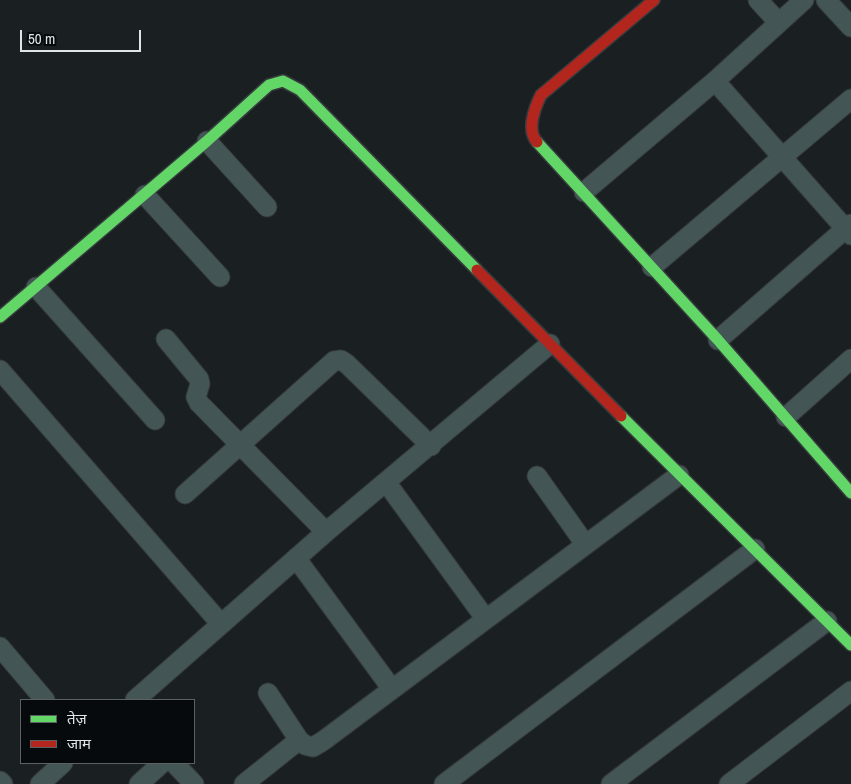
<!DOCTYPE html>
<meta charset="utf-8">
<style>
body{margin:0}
#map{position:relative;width:851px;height:784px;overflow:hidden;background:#1a2022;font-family:"Archivo Narrow","Noto Sans Devanagari",sans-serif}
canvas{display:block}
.legend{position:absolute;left:20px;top:699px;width:175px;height:65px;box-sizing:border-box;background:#060a0c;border:1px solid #5c6264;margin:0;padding:6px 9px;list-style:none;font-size:15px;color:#dee5e8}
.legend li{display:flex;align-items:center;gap:10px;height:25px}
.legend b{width:25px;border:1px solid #5c6264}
.scale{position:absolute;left:20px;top:30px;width:121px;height:22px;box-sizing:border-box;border:2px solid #dee5e8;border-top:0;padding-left:6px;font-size:15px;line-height:18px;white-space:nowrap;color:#dee5e8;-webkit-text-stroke:4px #060a0c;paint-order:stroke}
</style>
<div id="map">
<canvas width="851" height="784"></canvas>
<ul class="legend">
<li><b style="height:6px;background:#63d668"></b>तेज़</li>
<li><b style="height:6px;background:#b3261e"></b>जाम</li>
</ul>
<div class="scale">50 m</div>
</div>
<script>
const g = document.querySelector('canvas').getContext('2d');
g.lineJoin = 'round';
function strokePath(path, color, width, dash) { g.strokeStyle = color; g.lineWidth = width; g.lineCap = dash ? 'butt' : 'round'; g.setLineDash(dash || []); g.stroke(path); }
const street = new Path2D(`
 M758,0l21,23
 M826,0l25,27
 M715,81l136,154
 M207,141l60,66
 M584,192l131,-111 89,-81
 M145,195l75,82
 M652,267l199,-168
 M36,287l119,133
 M166,339l33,40 1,5 -4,13 3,6 127,129
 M718,340l133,-116
 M0,370l221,254
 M786,417l65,-58
 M537,476l48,68
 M386,482l99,136
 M185,494l149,-133 7,-1 6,4 84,82
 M296,558l96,131
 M0,647l45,53
 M268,693l31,47
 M135,700l191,-168 224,-188
 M174,763l20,21
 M0,781l3,3
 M40,784l23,-21
 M139,784l23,-21
 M244,784l55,-44 6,5 8,2 10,-6 356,-266
 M444,784l311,-235
 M611,784l216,-163
 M729,784l122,-93`);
const fast = new Path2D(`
 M537,142l181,198 133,153
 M0,317l207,-176 62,-56 14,-4 17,9 177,180
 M621,416l230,229`);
const jam = new Path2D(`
 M537,142c-11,-12 -2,-35 4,-47l113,-95
 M477,270l144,146`);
strokePath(street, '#363b3d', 21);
strokePath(fast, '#363b3d', 14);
strokePath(jam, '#363b3d', 14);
strokePath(street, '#455', 19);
strokePath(fast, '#63d668', 11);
strokePath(jam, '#b3261e', 11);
</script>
